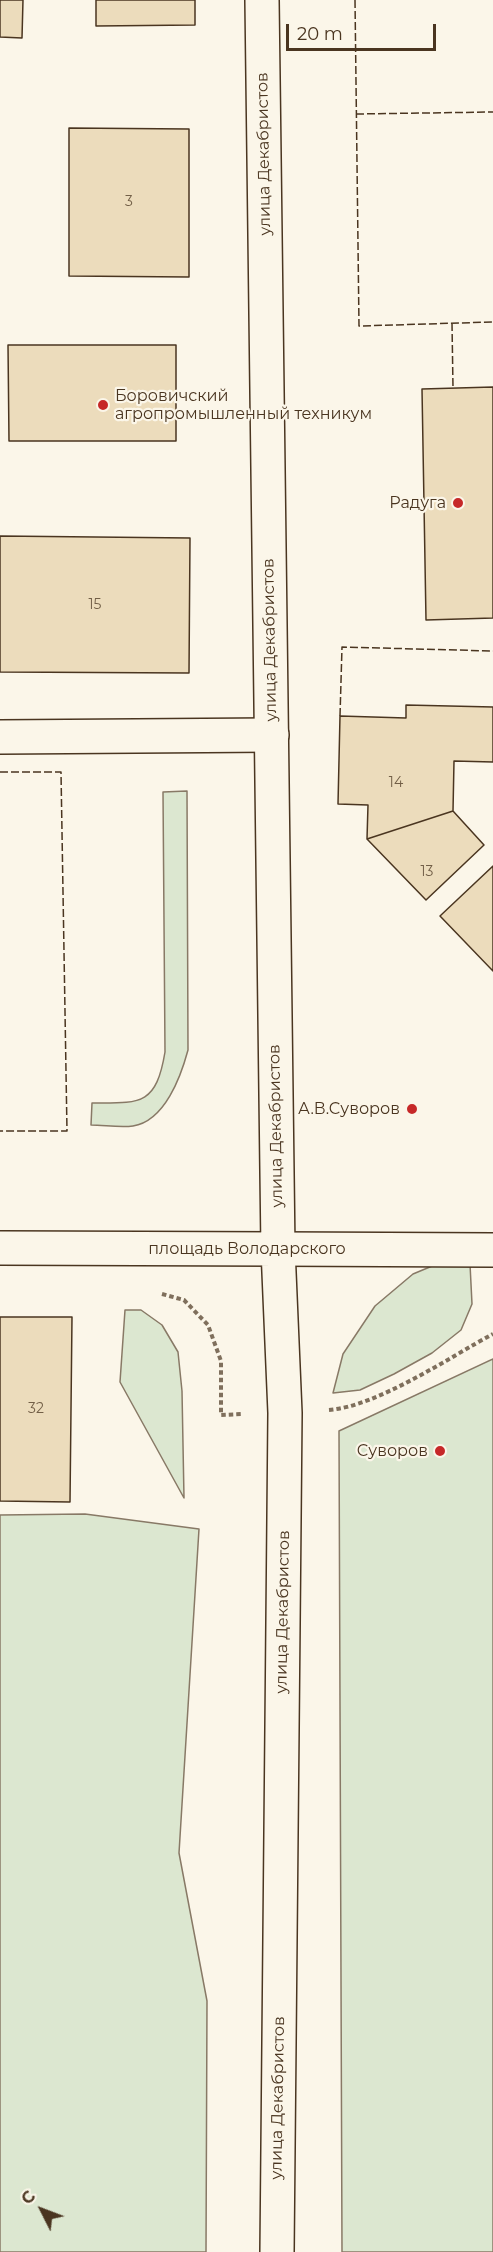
<!DOCTYPE html>
<meta charset="utf-8">
<style>
body{margin:0}
#map{position:relative;width:493px;height:2252px;overflow:hidden;background:#fbf6e9;font-family:Montserrat,sans-serif}
canvas{display:block}
.north{position:absolute;left:12px;top:2180px;width:60px;height:60px;-webkit-text-stroke:4px #fbf6e9;paint-order:stroke;rotate:312deg;font-size:16px;font-weight:700;line-height:24px;text-align:center;color:#4a3520}
.north::after{content:'';display:block;margin:auto;width:21px;height:27px;background:#4a3520;clip-path:polygon(50% 0,100% 100%,50% 72%,0 100%)}
.scale{position:absolute;left:286px;top:24px;width:150px;height:27px;box-sizing:border-box;border:3px solid #4a3520;border-top:0;padding-left:8px;font-size:18px;line-height:21px;white-space:nowrap;color:#4a3520;-webkit-text-stroke:4px #fbf6e9;paint-order:stroke}
</style>
<div id="map">
<canvas width="493" height="2252"></canvas>
<div class="north">С</div>
<div class="scale">20 m</div>
</div>
<script>
const g = document.querySelector('canvas').getContext('2d');
g.lineJoin = 'round';
function fillPath(path, color) { g.fillStyle = color; g.fill(path, 'evenodd'); }
function strokePath(path, color, width, dash) { g.strokeStyle = color; g.lineWidth = width; g.lineCap = dash ? 'butt' : 'round'; g.setLineDash(dash || []); g.stroke(path); }
function drawText(font, color, halo, rows, align = 'center') {
  g.font = font + ' Montserrat,sans-serif'; g.lineWidth = 4.5; g.setLineDash([]); g.textBaseline = 'middle'; g.strokeStyle = halo; g.fillStyle = color; for (const [text, x, y, turn = 0] of rows) {
    g.save(); g.translate(x, y); g.rotate((+turn || 0) * Math.PI / 180); g.textAlign = isNaN(turn) ? turn : align; if (halo) g.strokeText(text, 0, 0); g.fillText(text, 0, 0); g.restore();
  }
}
const green = new Path2D(`
 M187,791l1,259c-7,26 -23,71 -55,76 -13,2 -29,-1 -42,-1l1,-22c48,0 64,3 73,-51l-2,-260z
 M437,1264h33l2,40 -11,26 -29,23 -38,21 -34,16 -27,3 10,-39 32,-48 38,-32z
 M125,1310h16l21,15 16,27 4,39 2,107 -64,-116z
 M493,1359v893h-151l-3,-821z
 M85,1514l114,15 -20,324 28,148 -1,251h-206v-737z`);
fillPath(green, '#dce7d0');
strokePath(green, '#887966', 1.5);
const building = new Path2D(`
 M0,0h23l-1,38 -22,-1z
 M96,0h99v25l-99,1z
 M69,128l120,1v148l-120,-1z
 M8,345h168v96h-167z
 M493,387v231l-67,2 -4,-231z
 M0,536l190,2 -1,135 -189,-1z
 M406,705l87,2v55l-39,-1 -1,50 -86,28 1,-34 -30,-1 2,-88 66,2z
 M453,811l31,34 -58,55 -59,-61z
 M493,866v105l-53,-55z
 M0,1317h72l-2,185 -70,-1z`);
fillPath(building, '#ecdcbc');
strokePath(building, '#4a3520', 1.5);
const street = new Path2D(`
 M0,737l272,-2`);
const secondary = new Path2D(`
 M278,1249l215,1`);
const primary = new Path2D(`
 M262,0l16,1249 7,164 -8,839
 M0,1248l278,1`);
strokePath(street, '#4a3520', 36);
strokePath(secondary, '#4a3520', 36);
strokePath(primary, '#4a3520', 36);
strokePath(new Path2D(`
 M162,1294l22,6 24,25 13,36v54l22,-1
 M329,1410c49,-4 119,-52 164,-76`), '#7f6f5c', 4, [4.5, 3]);
strokePath(street, '#fbf6e9', 33);
strokePath(secondary, '#fbf6e9', 33);
strokePath(primary, '#fbf6e9', 33);
strokePath(new Path2D(`
 M355,0l4,326 134,-4
 M356,114l137,-2
 M452,323l1,65
 M340,716l2,-69 151,4
 M0,772h61l6,359h-67`), '#4a3520', 1.5, [8, 3]);
for (const [x, y, r, color] of [
 [103,405,6,"#c62828"],
 [458,503,6,"#c62828"],
 [412,1109,6,"#c62828"],
 [440,1451,6,"#c62828"]
]) { const dot = new Path2D(); dot.arc(x, y, r, 0, 2 * Math.PI); g.fillStyle = color; g.fill(dot); strokePath(dot, '#fbf6e9', 2); }
drawText('14px', '#725f47', null, [
 ["3",129,202],
 ["15",95,605],
 ["14",396,783],
 ["13",427,872],
 ["32",36,1409]
]);
drawText('16px', '#4a3520', '#fbf6e9', [
 ["улица Декабристов",264,154,-91],
 ["улица Декабристов",270,640,-91],
 ["улица Декабристов",276,1126,-91],
 ["площадь Володарского",247,1249],
 ["улица Декабристов",283,1612,-89],
 ["улица Декабристов",278,2098,-89]
]);
drawText('16px', '#4a3520', '#fbf6e9', [
 ["Боровичский",115,396,"left"],
 ["агропромышленный техникум",115,414,"left"],
 ["Радуга",446,503],
 ["А.В.Суворов",400,1109],
 ["Суворов",428,1451]
], 'right');
</script>
